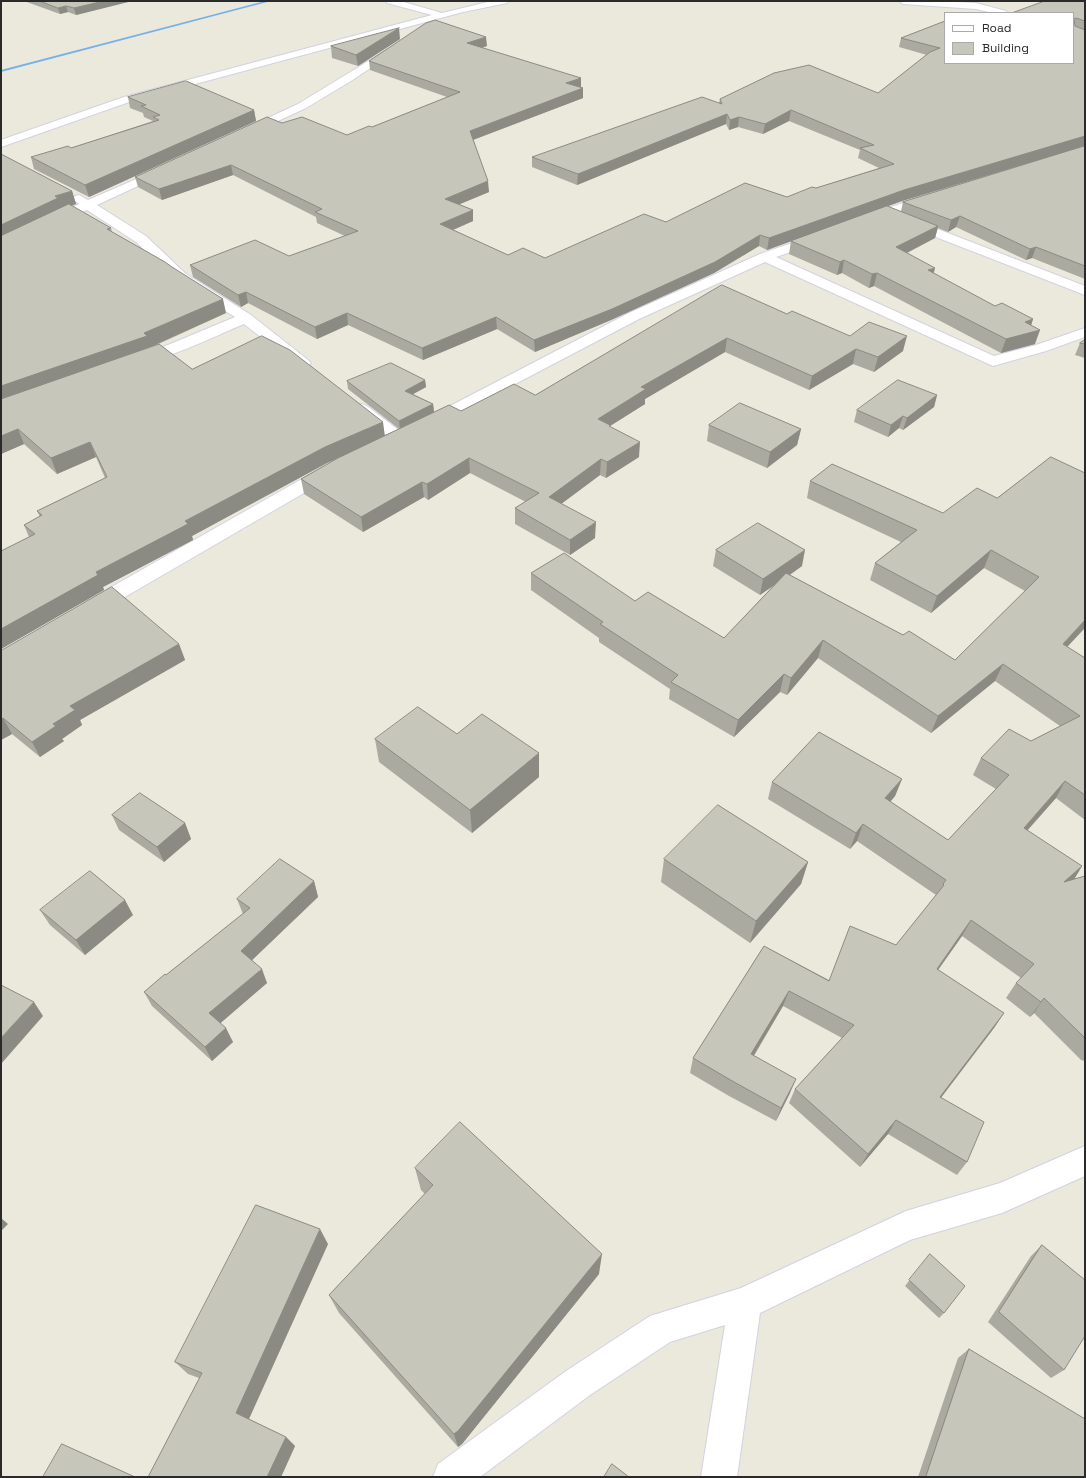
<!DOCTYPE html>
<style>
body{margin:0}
#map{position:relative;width:1086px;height:1478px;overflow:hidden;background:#ebe8dc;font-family:"Space Grotesk",sans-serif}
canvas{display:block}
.frame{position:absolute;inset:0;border:2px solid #2a2a2a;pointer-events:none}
.legend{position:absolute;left:944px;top:12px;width:130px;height:52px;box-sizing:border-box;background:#fff;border:1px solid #aaa;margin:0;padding:5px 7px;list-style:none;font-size:12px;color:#2a2a2a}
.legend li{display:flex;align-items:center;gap:8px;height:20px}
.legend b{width:20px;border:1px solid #aaa}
</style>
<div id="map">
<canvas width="1086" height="1478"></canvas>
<div class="frame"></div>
<ul class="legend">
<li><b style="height:5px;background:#fff"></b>Road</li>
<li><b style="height:11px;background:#c7c6bb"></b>Building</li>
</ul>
</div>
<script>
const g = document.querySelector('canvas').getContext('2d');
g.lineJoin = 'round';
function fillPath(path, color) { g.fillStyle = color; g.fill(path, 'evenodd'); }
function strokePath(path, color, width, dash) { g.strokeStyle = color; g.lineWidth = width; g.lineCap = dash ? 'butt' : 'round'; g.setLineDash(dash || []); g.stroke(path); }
fillPath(new Path2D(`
 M265,1h6l-270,71v-2z`), '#74b0e9');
const minor = new Path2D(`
 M386,1h14l42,12 50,-12h16l-1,2 -44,9 -331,89 -131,46v-7l123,-43 308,-82 -45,-12z
 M899,1h41l36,2 30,8 1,2h-14l-17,-4 -73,-5z
 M393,46l3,1 2,2 -2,2 -45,30 -45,27 -56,26h-8l-1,-2 1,-2 56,-26z
 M164,167l4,1 2,2 -2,2 -71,33 49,31 40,38 65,41 57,45 3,3 -3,3 -5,2 -5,-2 -54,-42c-20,8 -92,43 -109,39l-3,-3 3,-3 21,-7 79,-33 -59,-37 -40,-38 -49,-32 -86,42v-9l78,-39 -6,-5 2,-3 4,-1 9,5z
 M931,194l4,1 2,3 -2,3 -68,22 -4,-1 -2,-3 2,-3z
 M909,218l176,68v9l-180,-70 -2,-3 2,-3z
 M818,234l5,1 1,3 -1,3 -47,16 218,99 42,-11 49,-17v9l-39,14 -53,15 -228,-104 -126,57 -202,106 -6,2 -6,-2 -2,-3 2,-3 204,-106 131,-59z
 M361,404l6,2 38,29 2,3 -2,3 -6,2 -6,-2 -38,-29 -2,-3 2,-3z
 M329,466l6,1 3,4 -3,4 -236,137 -7,1 -7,-1 -3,-5 3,-5 238,-135z
 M1085,1146v30l-83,37 -92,27 -150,73 -23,164h-36l24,-152 -55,17 -80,53 -110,82h-47l5,-13 128,-93 84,-55 91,-28 165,-77 94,-28z`);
strokePath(minor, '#d2d2e2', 2);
fillPath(minor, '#fff');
fillPath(new Path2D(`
 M24,1h104v1l-52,13 -8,-3 -8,2z
 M1085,1v145l-183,55 -92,33 91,-23 2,-9 182,-56v133l-53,-21 -6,2 -70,-33 -8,5 -10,-4 -3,10 -28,15 27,21 61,32 38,13 -2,6 4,19 -34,9 -127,-67 -5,2 -27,-15 -5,2 -48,-21 2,-13 -24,9 -8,-4 -45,27 -103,47 -76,32 -38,-23 -74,31 -75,-35 -31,14 -69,-36 -7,4 -48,-30 -3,-12 99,-9 56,-20 -28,-13 -1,-6 -83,-42 -71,25 -24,-13 -3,-10 147,-54 65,12 25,-8 75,-30 -77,-27 -1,-9 118,-15 -5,2 101,40v10l-110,42 16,52 -30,12 14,6v11l-20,9 55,25 37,3 121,-36 121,-25 29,-9 63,-20 -21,-10 2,-8 -71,-29 -26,13 -25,-7 -9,3 -3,-6 -149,61 -45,-18v-10l187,-54 1,-4 158,-6 49,-38 -28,-8 2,-9 44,-17v42l128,-50z
 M400,39l-42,27 -26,-8 -1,-12z
 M128,97l126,13 2,11 -167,76 -55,-28 -3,-12 40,-9 82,-27 -9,-4 -1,-4 -13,-5z
 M72,191l4,13 -5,2 40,22 1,4 60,35 54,46 -74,34 40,22 193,66 14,-6 -51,-40 -1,-8 78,-1 1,7 -13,7 20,10 1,8 27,-1 74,-16 252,-81 63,22 53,15 -29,21 -21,-8 -44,26 -84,-38 -80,47v5l-35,22v1l29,30 -33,21 -6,-3 -39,29 34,34 -25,17 -55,-31v-16l11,-6 -56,-29 -42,27 -4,-3 -61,35 -59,-38 -3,-15 42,-23 -16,7 -135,73 1,4 -90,47 1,3 -103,59v-98l28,-14 -5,-12 16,-8 -3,-6 68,-33 -9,-21 -39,17 -33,-30 -23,10z
 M1085,340v18l-10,-3 5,-12z
 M937,395l-3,12 -31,23 -4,-2 -11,9 -34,-15 3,-12z
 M709,425l92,4 -4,16 -30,23 -60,-27z
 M1051,457l16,190 18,11v162l-29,-22 -29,33 55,35 -8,13 11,-3v185l-4,-1 -47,-47 -4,4 -24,-19 10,-15 5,-5 -59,-42 -24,34 66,43 -10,15 -53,69 26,65 -10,13 -69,-41 -28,33 -71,-64 6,-14 47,-51 -59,-32 -29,50 36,37 -14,28 -47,-25 -39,-23 3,-15 71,-112 65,34 67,-35 40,-50 -79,-54 -7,8 -82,-50 4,-17 130,-3 -7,17 -5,6 58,38 48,-51 -23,-14 8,-17 50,-17 29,-15 -65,-45 -64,52 -113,-75 -31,37 -7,-3 -46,45 -65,-38 1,-10 -71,-47v-4l-68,-48v-17l104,28 89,37 50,-53 -14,10 -47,-29 3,-16 86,16 -12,9 113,60 52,25 70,-69 -41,-23 -53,45 -61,-33 5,-17 26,-21 -94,-44 3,-17 133,32 54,-15z
 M179,644l6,16 -105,60 2,5 -20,14 2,2 -24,16 -28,-23 -11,6v-89z
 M457,734l82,43 -67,56 -93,-71 -4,-23z
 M112,815l73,8 6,16 -27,23 -45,-32z
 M664,859l144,3 -7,22 -51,59 -89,-61z
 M314,881l4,16 -66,63 15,23 -47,40 13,19 -21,19 -60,-55 -8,-14 22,-17 77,-61 -6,-15z
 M40,910l93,5 -48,40 -35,-30z
 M415,1168l184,106 -137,170 -4,3 -119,-134 -10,-18 96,-101 -4,-4z
 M328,1244l-79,175 37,18 9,9 -14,31 -82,-99 -11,-4 -13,-12z
 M1042,1245l22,125 -13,8 -63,-56 43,-66z
 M930,1254l14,59 -5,5 -34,-32z
 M969,1349l116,128h-167l40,-119z`), '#abaaa1');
fillPath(new Path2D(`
 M104,1h24v1l-52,13 -2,-7z
 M66,6l2,6 -8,2 -2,-6z
 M399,28l1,11 -42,27 -2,-11z
 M486,37l1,9 -19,6 -1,-9z
 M581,78v10l-15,-5z
 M583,88v10l-113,43v-10z
 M254,110l2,11 -167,76 -4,-12z
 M791,110l-2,11 -26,13 2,-10z
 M727,114l-1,10 -149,61 1,-11z
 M739,117l-1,10 -9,3 1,-10z
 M1085,136v10l-183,55 -135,49 2,-12 135,-48z
 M231,165l2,10 -71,25 -3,-11z
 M488,181l1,11 -43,18 -1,-11z
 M72,191l4,13 -14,5 -61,32v-16l54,-29z
 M473,210v11l-32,14 -1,-11z
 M960,216l-4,11 -8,5 3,-12z
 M938,226l-3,12 -42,22 3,-13z
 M760,235l-1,11 -45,27 -103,47 -76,32 -1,-12z
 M1036,247l-4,11 -6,2 4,-11z
 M844,260l-2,13 -5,2 3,-13z
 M935,268l-3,13 -4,-11z
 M877,273l-3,13 -5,2 3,-14z
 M246,292l2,11 -7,4 -3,-12z
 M223,299l3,14 -76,34 -149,56v-17l143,-53z
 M347,313l1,12 -31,14 -2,-12z
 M496,317l1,12 -74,31 -1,-12z
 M1033,319l-4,13 11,-2 -5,14 -34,9 5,-14 19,-17z
 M907,336l-4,15 -29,21 4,-15z
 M727,338l-2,14 -80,47v5l-35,22v15l-12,-22 43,-32z
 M856,349l-3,15 -44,26 3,-14z
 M425,380l1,7 -20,11 -1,-7z
 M937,395l-3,12 -31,23 4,-12z
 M433,404l1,8 -34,17 -1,-8z
 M903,416l-4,12 -11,9 3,-12z
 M383,422l2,15 -58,26 -135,73 1,4 -90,47 1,3 -103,59v-20l95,-57 89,-51 140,-74z
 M18,429l6,15 -23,10v-18z
 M801,429l-4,16 -30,23 3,-16z
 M90,442l6,15 -39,17 -6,-16z
 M640,442l-1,15 -33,21 1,-16z
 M469,458l1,15 -42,27 -1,-16z
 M601,459l-1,16 -51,38v-16z
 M422,482l2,15 -61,35 -2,-15z
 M596,522l-1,16 -25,17v-15z
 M805,550l-3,16 -42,29 3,-16z
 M991,550l-7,18 -53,45 6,-17z
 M1085,620v8l-31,33 9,-17z
 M823,640l-5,18 -31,37 4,-17z
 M179,644l6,16 -105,60 2,5 -20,14 2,2 -24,16 -8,-15 21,-18 17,-18z
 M1003,664l-8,17 -64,52 7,-17z
 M784,674l-4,18 -46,45 4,-17z
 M3,718l9,16 -11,6v-20z
 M539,753v24l-67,56 -2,-23z
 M902,779l-7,17 -16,19 6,-17z
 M1065,781l-9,17 -42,47 10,-17z
 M185,823l6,16 -27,23 -7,-15z
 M863,824l-6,17 -7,8 6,-16z
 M808,862l-7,22 -51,59 6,-22z
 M1082,866l-10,17 -8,-1z
 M314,881l4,16 -71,68 -6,-14z
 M125,900l8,15 -48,40 -9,-15z
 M971,920l-9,16 -34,48 9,-15z
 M262,969l5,14 -51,44 -7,-14z
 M789,991l-6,15 -37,62 5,-14z
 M1044,998l-10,15 -4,4 11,-15z
 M34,1002l9,14 -42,48v-26z
 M1004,1013l-10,15 -63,83 9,-14z
 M226,1028l7,14 -21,19 -7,-14z
 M796,1079l-6,14 -14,28 5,-13z
 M896,1120l-8,14 -28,33 8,-13z
 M1,1218l7,6 -7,7z
 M320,1229l8,15 -81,179 -11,-10z
 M602,1254l-3,20 -137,170 -4,3 -4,-13z
 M286,1437l9,9 -14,31h-14z`), '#8b8b83');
const building = new Path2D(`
 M40,1h64l-30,7 -8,-2 -8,2z
 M1045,1h40v20l-9,-3 -2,1 1,7 10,4v106l-181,54 -135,48 -9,-3 -45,27 -103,47 -78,31 -38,-23 -74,31 -75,-35 -32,14 -69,-35 -8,3 -48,-30 65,-25 34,16 69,-25 -43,-19 7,-3 -91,-44 -72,24 -24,-12 132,-60 15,6 20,-6 45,18 22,-9 3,1 88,-35 -91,-31 57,-38 9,-3 51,17 -19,6 114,35 -15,5 17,5 -113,43 18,50 -43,18 28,11 -33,14 68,31 15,-7 22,10 99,-44 22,8 79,-39 42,14 25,-10 4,1 78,-24 -34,-16 14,-3 -83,-35 -26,14 -26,-7 -9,3 -3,-6 -149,60 -46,-17 170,-60 20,7 -2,-5 54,-26 35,-8 69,28 52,-41 10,-4 -39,-10 44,-17v42h128v-50h-61z
 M399,28l-43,27 -25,-9z
 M186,81l68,29 -169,75 -54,-28 37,-11 3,2 88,-28 -6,-3 7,-2 -19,-9 5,-1 -18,-8z
 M1085,146v120l-49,-19 -6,2 -70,-33 -9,4 -48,-18z
 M1,154l71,37 -17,5 3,2 -57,27z
 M69,204l42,24 -4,1 58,33 7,5 51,32 -79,34 3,3 -146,50v-150z
 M887,206l51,20 -42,21 39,21 -7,2 67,36 7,-3 31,16 -8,3 15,8 -34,9 -129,-66 -5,1 -28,-14 -4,2 -49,-21z
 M722,285l65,29 5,-3 58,25 19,-14 38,14 -29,21 -22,-8 -44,27 -85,-38 -86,49 5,2 -48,30 12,6 -1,1 31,16 -33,20 -6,-3 -52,38 47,25 -26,18 -55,-32 24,-15 -70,-35 -42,26 -5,-2 -61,35 -60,-38 37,-21 111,-53 12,6 53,-27 21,11z
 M262,336l28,14 93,72 -58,25 -140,74 3,3 -92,48 2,3 -97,54v-78l34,-17 -11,-9 18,-10 -5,-4 70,-34 -17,-35 -39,16 -33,-29 -17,7v-37l158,-55 33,25z
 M1085,340v4l-5,-1z
 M391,363l34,17 -20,11 28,13 -34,17 -52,-40z
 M898,380l39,15 -30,23 -4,-2 -12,9 -34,-15z
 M740,403l61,26 -31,23 -61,-27z
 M1051,457l34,16v147l-22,24 22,14v137l-20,-14 -41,47 58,38 -18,16 21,-6v162l-41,-40 -3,4 -25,-19 18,-19 -63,-44 -34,49 67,44 -64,84 44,25 -17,40 -71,-42 -28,34 -73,-65 59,-64 -65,-34 -38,63 45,25 -15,29 -47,-26 -41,-24 71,-112 65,35 21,-55 46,19 48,-60 -1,-1 3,-4 -83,-56 -7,9 -84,-51 47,-50 83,47 -17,19 63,42 61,-65 -28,-17 28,-29 22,12 49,-25 -77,-52 -65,52 -115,-76 -32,38 -7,-4 -46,46 -67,-38 7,-7 -78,-51 3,-2 -72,-49 33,-20 71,48 13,-9 76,46 62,-65 117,62 6,-4 46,29 84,-83 -48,-27 -54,46 -62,-33 42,-33 -107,-49 22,-17 111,49 34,-25 20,10z
 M758,523l47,27 -42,29 -47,-29z
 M112,587l67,57 -109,62 5,4 -22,14 3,2 -24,16 -29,-24 -2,2v-69z
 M418,707l39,27 25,-20 57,39 -69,57 -95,-71z
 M140,793l45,30 -28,24 -45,-32z
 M718,805l90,57 -52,59 -92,-62z
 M280,859l34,22 -73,70 21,18 -53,44 17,15 -21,19 -61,-55 21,-18 1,1 84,-67 -13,-9z
 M90,871l35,29 -49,40 -36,-30z
 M1,985l33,17 -33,36z
 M460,1122l142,132 -144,177 -4,3 -125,-139 104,-110 -18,-17z
 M256,1205l64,24 -84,184 50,24 -19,40h-119l54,-104 -27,-11z
 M1042,1245l43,35v56l-21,34 -65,-58z
 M930,1254l35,32 -21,27 -35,-33z
 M969,1349l116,70v58h-159z
 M62,1444l73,33h-92z
 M612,1464l17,13h-25z`);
fillPath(building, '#c7c6bb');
strokePath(building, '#8b8b83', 1);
</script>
